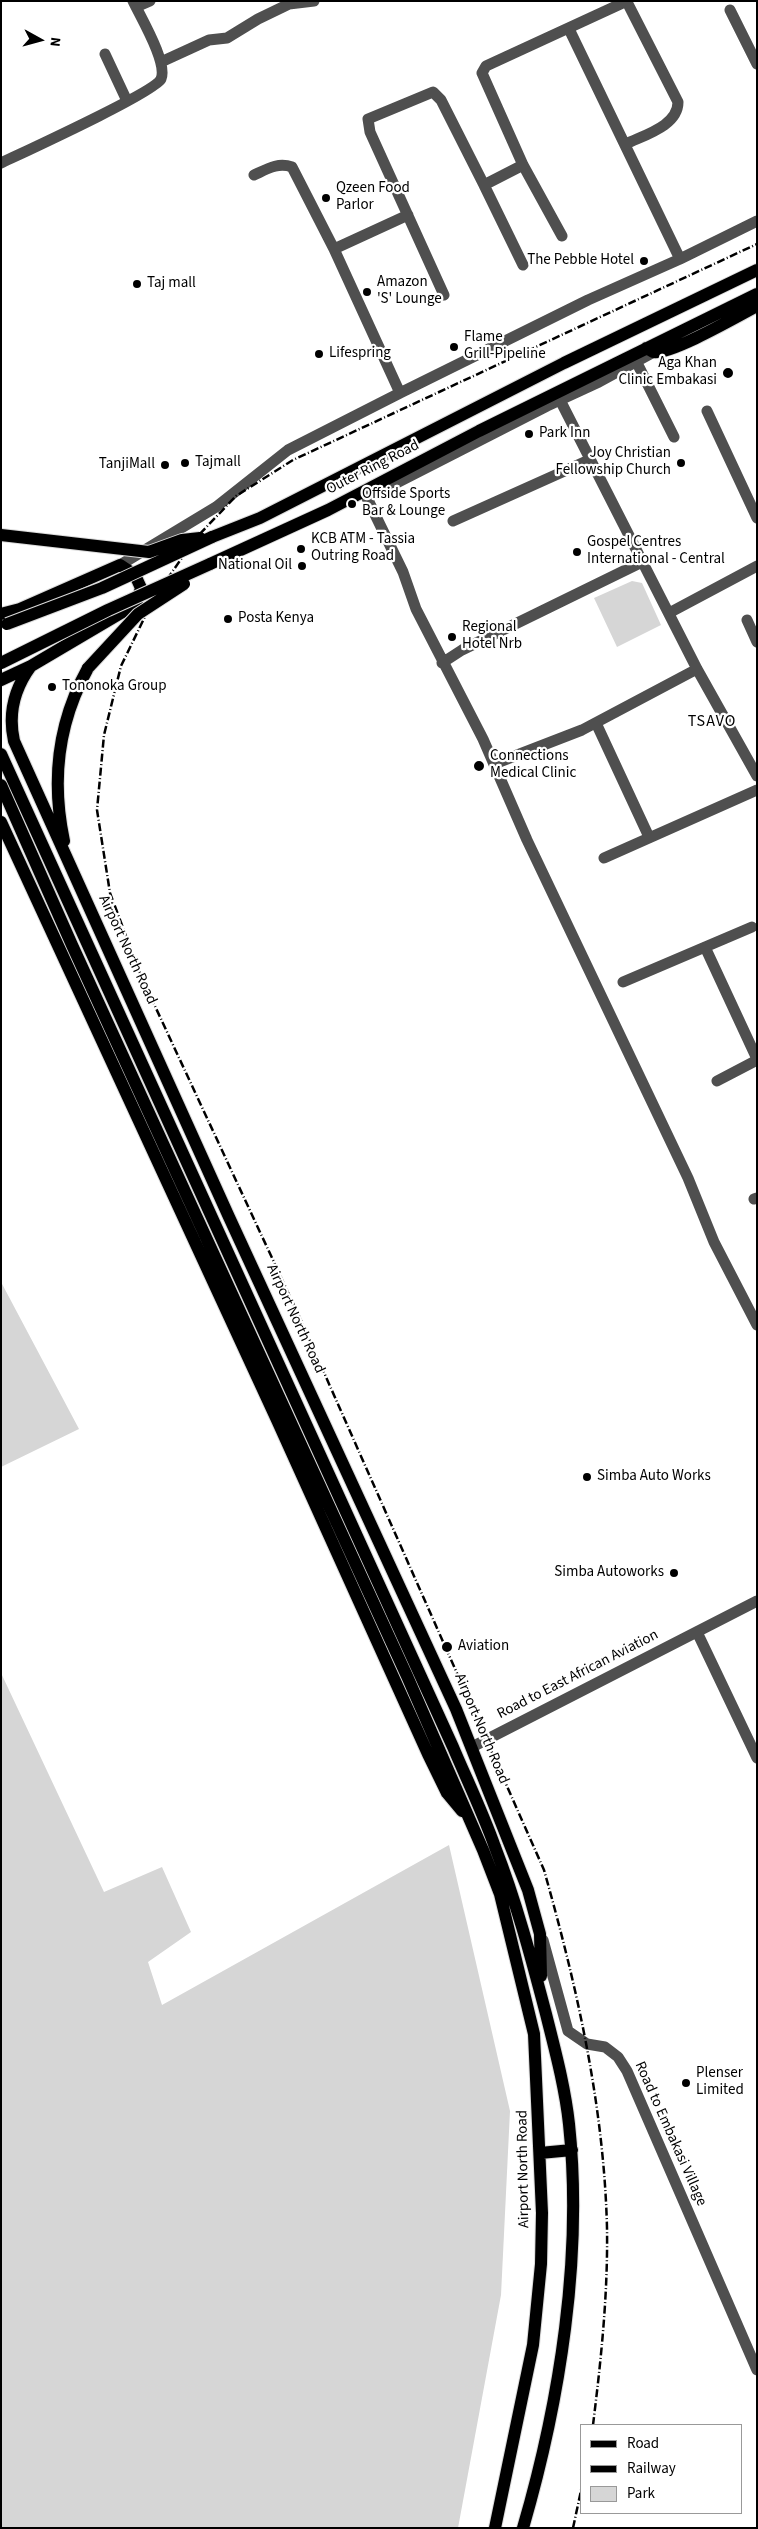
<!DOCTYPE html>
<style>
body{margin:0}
#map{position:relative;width:758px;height:2529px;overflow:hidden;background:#fff;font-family:"Source Sans 3",sans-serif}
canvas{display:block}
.frame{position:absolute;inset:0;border:2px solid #000;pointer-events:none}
.legend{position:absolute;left:580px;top:2424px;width:162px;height:90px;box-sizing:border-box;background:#fff;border:1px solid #999;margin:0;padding:6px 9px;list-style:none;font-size:15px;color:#000}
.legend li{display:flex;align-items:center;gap:10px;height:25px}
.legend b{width:25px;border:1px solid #999}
.north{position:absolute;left:15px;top:15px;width:50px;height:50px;-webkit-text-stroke:4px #fff;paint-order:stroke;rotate:97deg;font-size:14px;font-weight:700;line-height:20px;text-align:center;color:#000}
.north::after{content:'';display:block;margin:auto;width:18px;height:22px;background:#000;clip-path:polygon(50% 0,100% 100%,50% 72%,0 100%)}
</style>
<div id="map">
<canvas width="758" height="2529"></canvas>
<div class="frame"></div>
<ul class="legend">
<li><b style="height:6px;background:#000"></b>Road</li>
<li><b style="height:6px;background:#000"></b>Railway</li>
<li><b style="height:14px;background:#d6d6d6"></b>Park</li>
</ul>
<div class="north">N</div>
</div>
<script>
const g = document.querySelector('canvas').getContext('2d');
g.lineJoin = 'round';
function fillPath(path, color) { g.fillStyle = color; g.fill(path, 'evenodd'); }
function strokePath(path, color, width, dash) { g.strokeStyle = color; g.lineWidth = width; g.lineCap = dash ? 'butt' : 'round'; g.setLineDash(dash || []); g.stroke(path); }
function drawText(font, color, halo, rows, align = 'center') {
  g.font = font + ' "Source Sans 3",sans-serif'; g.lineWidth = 4.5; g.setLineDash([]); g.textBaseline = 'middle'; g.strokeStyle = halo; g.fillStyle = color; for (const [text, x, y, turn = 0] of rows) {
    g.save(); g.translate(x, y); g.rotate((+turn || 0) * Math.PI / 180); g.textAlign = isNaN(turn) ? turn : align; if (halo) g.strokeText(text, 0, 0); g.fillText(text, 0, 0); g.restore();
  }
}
fillPath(new Path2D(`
 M632,581l10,2 19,42 -44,22 -23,-49z
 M1,1282l78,147 -78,38z
 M1,1673l103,219 58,-25 29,65 -43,30 14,43 287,-160 61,266 -9,184 -43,233h-457z`), '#d6d6d6');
const major = new Path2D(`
 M646,348c3,1 5,3 7,4 16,4 87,-37 104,-46
 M212,537l48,-19 304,-155 193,-93
 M210,564l118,-54 151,-79 278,-137
 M1,614l19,-5 100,-44 15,10 6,13 -5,16 -105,62 -30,14
 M31,666c-17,23 -23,48 -17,75l215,476 227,492 72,181 12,44 1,42
 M1,754l452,993c14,33 30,66 42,100 21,54 36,110 51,167 9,36 19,73 23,110 14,132 -9,277 -46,404
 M1,785l71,160 335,731 76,174 17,44 34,140 8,179 -1,51 -8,81 -38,183
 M1,822l276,598 151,334 19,39 15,18
 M64,841c-13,-61 -6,-119 24,-173
 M540,2153l32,-3`);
strokePath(major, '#dbdbdb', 14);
strokePath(new Path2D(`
 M136,7l14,-6
 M730,10l27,54
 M569,29l111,230
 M105,54l22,47
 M161,62l48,-22 18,-2 31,-19 31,-15 25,-3
 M626,144c18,-9 52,-18 52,-42l-51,-100
 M1,163c21,-10 154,-71 160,-84 7,-16 -20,-61 -28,-78
 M254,175c13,-6 24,-13 38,-8l42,82 66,144 188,-93 92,-41 77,-38
 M484,185l39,80
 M562,236l-39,-71 -41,-92 4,-7 141,-65
 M334,249l74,-34
 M444,295l-74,-163 -2,-13 65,-27 8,8 43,85 39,-20
 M654,352l-55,30 -52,24 -180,92 36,74 13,37 67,130 44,101 161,338 26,64 43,83
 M637,363l37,74
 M560,400l137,269 60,107
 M707,411l50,107
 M453,521l136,-61
 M120,565l96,-58 72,-57 112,-57
 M669,613l88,-47
 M747,620l10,22
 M442,663l20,-13 180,-88
 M596,723l53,114
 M494,764l88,-34 115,-61
 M604,858l153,-68
 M705,947l52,112
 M623,982l129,-55
 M717,1081l40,-21
 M754,1199l3,-1
 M697,1632l60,126
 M472,1747l285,-146
 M543,1940l25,91 19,13 18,3 13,10 9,14 130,299`), '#4f4f4f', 11);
strokePath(major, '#000', 12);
strokePath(new Path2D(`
 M593,2425c8,-65 15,-130 14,-197 -3,-122 -30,-241 -63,-358l-245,-554 -158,-340 -31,-83 -13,-83 7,-75 17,-69 33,-68 41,-59 41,-43 57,-36 464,-216
 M573,2528l9,-42`), '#000', 2.5, [8, 2.5, 1, 2.5]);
const majorBridge = new Path2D(`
 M1,535l148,17 33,-12 18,-2
 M7,624l95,-36 110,-51
 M1,663l107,-53 102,-46
 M88,668l50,-54 46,-30`);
strokePath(majorBridge, '#dbdbdb', 14, []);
strokePath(majorBridge, '#000', 12);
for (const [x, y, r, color] of [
 [326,198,5,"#000"],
 [644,261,5,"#000"],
 [137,284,5,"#000"],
 [367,292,5,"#000"],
 [454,347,5,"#000"],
 [319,354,5,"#000"],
 [728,373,6,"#000"],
 [529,434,5,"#000"],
 [185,463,5,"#000"],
 [681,463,5,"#000"],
 [165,465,5,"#000"],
 [352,504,5,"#000"],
 [301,549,5,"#000"],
 [577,552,5,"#000"],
 [302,566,5,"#000"],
 [228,619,5,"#000"],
 [452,637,5,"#000"],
 [52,687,5,"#000"],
 [479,766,6,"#000"],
 [587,1477,5,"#000"],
 [674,1573,5,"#000"],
 [447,1647,6,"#000"],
 [686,2083,5,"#000"]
]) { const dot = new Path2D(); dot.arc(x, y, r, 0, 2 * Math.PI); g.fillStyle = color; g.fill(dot); strokePath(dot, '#fff', 2); }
drawText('15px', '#000', '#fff', [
 ["Qzeen Food",336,189],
 ["Parlor",336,206],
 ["The Pebble Hotel",634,261,"right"],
 ["Amazon",377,283],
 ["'S' Lounge",377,300],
 ["Taj mall",147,284],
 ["Flame",464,338],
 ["Grill-Pipeline",464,355],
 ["Lifespring",329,354],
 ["Aga Khan",717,364,"right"],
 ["Clinic Embakasi",717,381,"right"],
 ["Park Inn",539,434],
 ["Joy Christian",671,454,"right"],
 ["Fellowship Church",671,471,"right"],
 ["Tajmall",195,463],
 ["TanjiMall",155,465,"right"],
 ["Offside Sports",362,495],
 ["Bar & Lounge",362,512],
 ["KCB ATM - Tassia",311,540],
 ["Outring Road",311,557],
 ["Gospel Centres",587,543],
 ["International - Central",587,560],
 ["National Oil",292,566,"right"],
 ["Posta Kenya",238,619],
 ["Regional",462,628],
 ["Hotel Nrb",462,645],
 ["Tononoka Group",62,687],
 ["Connections",490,757],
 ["Medical Clinic",490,774],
 ["Simba Auto Works",597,1477],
 ["Simba Autoworks",664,1573,"right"],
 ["Aviation",458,1647],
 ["Plenser",696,2074],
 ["Limited",696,2091]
], 'left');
drawText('15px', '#000', '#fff', [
 ["Outer Ring Road",373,468,-27],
 ["Airport North Road",127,950,65],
 ["Airport North Road",295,1319,65],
 ["Road to East African Aviation",578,1675,-27],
 ["Airport North Road",481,1729,67],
 ["Road to Embakasi Village",670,2134,66],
 ["Airport North Road",524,2169,-91]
]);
g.letterSpacing = '1px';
drawText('16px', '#000', '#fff', [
 ["TSAVO",712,722]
]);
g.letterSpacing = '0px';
</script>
